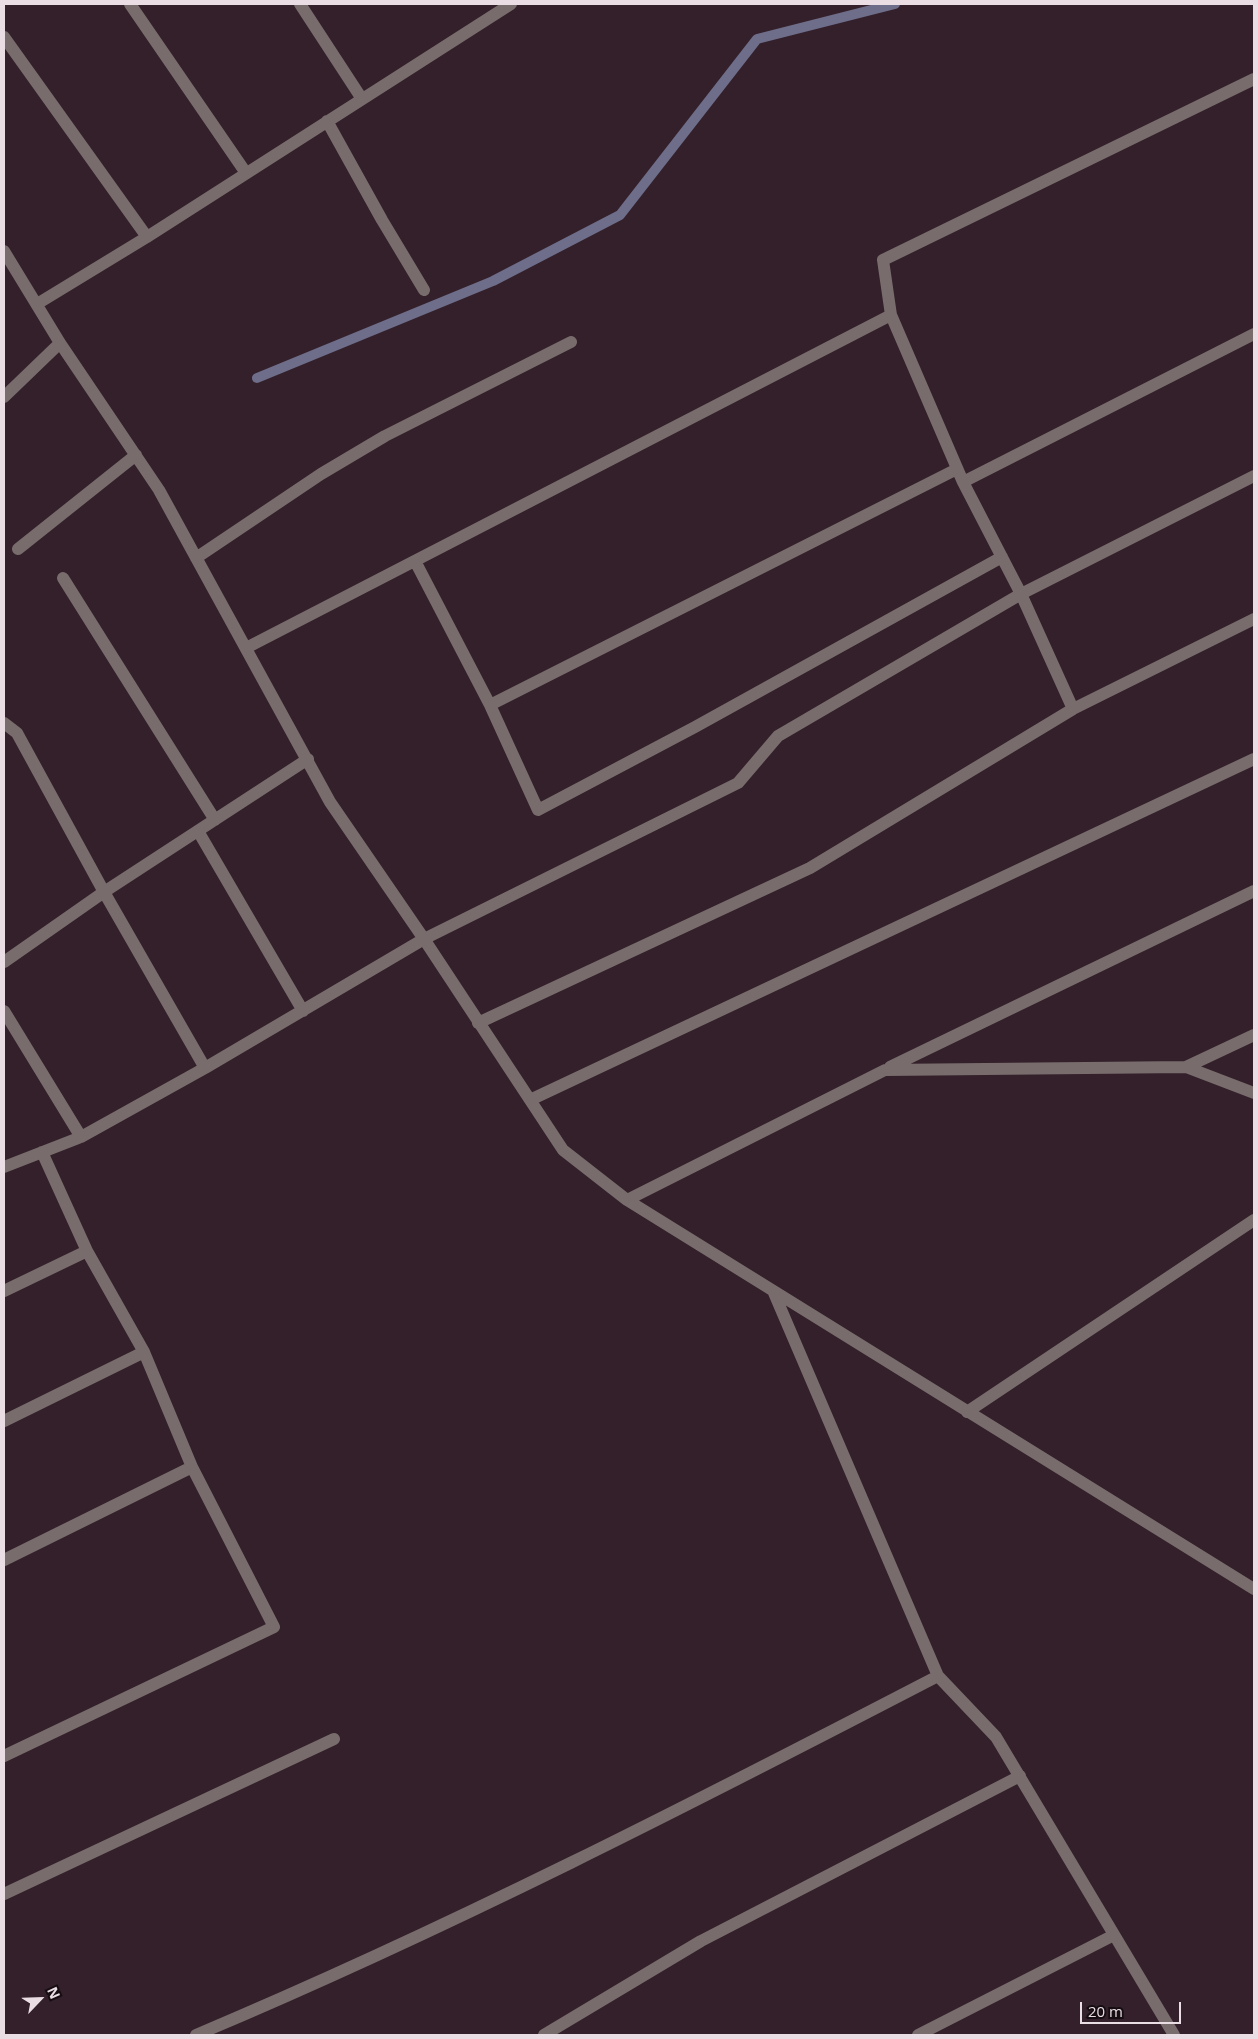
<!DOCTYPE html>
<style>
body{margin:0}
#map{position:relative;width:1258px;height:2039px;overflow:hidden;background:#33202a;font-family:"Open Sans",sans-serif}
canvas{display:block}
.frame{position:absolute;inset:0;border:5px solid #eadde3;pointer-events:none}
.north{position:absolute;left:15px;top:1974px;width:50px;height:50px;-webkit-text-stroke:4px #150d11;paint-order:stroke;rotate:66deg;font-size:14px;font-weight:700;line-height:20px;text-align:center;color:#eadde3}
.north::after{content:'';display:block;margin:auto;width:18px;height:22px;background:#eadde3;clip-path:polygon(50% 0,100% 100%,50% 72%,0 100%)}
.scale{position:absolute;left:1080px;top:2002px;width:101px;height:22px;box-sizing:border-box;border:2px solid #eadde3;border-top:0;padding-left:6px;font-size:15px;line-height:18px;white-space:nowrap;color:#eadde3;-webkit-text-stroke:4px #150d11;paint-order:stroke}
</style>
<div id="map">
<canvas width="1258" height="2039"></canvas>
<div class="frame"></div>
<div class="north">N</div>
<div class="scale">20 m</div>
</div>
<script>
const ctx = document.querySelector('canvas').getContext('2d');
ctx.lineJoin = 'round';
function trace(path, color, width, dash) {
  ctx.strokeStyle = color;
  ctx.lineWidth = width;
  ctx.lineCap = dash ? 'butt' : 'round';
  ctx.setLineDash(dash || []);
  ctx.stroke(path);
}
const stream = new Path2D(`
 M257,378l236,-97 127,-66 137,-176 138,-35`);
const minor = new Path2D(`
 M130,4l116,169
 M300,4l62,95
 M4,37l143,200
 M327,121l55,99 42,70
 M4,251l56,92 99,147 171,312 94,137 139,211 64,50 258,-130 301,-3 68,26
 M37,304l110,-67 364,-233
 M4,397l56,-54
 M963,482l291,-148
 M18,549l118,-94
 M196,558l125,-84 64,-38 186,-94
 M415,561l75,144 48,105 157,-83 307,-170
 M63,578l152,242
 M246,648l645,-333
 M490,705l467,-236
 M1073,709l-52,-115 -58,-112 -72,-167 -8,-55 371,-181
 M4,723l13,10 87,159 101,176
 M198,831l105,180
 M4,962l100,-70 204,-133
 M4,1011l77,126
 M478,1023l332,-155 263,-159 181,-90
 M890,1067l364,-176
 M1186,1067l68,-32
 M530,1100l724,-341
 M4,1167l77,-30 124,-69 219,-129 314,-156 40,-47 243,-142 233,-118
 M627,1200l627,389
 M4,1291l83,-40
 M774,1293l164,383 58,61 178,298
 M967,1412l287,-192
 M4,1421l140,-69
 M4,1560l188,-93
 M4,1756l270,-129 -82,-160 -48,-115 -57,-101 -45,-99
 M4,1894l330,-155
 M196,2035c252,-106 499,-233 742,-359
 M544,2035l157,-94 319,-165
 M918,2035l196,-100`);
trace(stream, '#6e6d8a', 10);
trace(minor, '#786c6c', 12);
</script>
